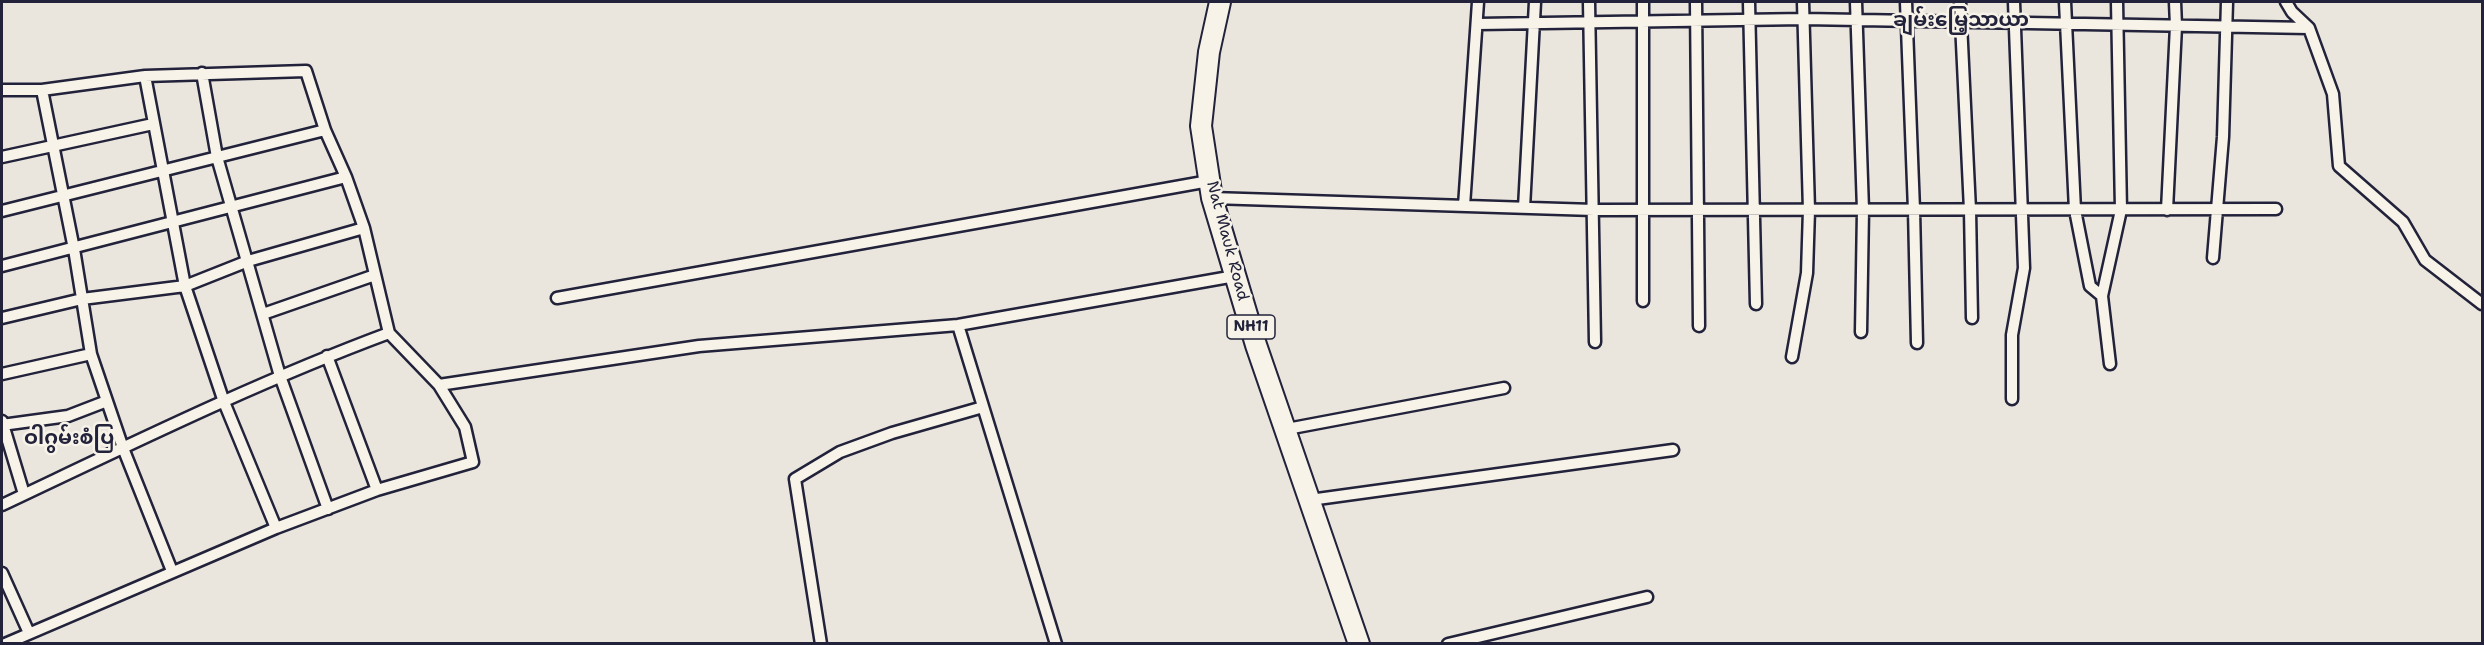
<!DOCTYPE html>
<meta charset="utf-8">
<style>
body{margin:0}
#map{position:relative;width:2484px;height:645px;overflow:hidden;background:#eae6de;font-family:"Shantell Sans",sans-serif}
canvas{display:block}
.frame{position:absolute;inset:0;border:3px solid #22223b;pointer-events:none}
</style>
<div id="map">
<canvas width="2484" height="645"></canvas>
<div class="frame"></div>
</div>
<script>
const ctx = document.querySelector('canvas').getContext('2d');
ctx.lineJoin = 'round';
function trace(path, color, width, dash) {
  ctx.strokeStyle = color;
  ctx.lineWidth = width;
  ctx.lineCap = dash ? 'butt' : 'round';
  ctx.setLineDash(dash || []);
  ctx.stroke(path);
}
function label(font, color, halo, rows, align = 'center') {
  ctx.font = font + ' "Shantell Sans","Noto Sans Myanmar",sans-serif';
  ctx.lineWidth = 5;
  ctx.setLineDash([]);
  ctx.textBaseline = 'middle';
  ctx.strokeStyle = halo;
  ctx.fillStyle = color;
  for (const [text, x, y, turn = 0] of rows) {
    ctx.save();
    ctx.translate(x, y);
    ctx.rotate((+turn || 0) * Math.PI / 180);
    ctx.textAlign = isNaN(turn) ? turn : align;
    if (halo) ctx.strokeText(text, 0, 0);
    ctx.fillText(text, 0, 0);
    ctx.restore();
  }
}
const street = new Path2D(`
 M1589,2l6,340
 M1643,2v299
 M1696,2l3,324
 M1749,2l7,302
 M1856,2l7,208 -2,122
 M1906,2l8,208 3,133
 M1960,2l10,208 2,108
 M2065,2l10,208 15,76 12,10
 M2286,2l6,10 17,16 24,66 6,72 64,56 22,38 57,44
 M1478,24l326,-5 505,9
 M202,73l15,84 63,219 48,133
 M145,76l40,210 39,116 52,126
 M2,90h40l103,-14 161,-5 19,59 21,47 18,51 25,105 50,52 260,-39 259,-21 277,-49
 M42,90l32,159 17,105 32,94 49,123
 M2,157l151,-33
 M1212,198l382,12 682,-1
 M1464,206l14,-204
 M1524,208l11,-206
 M2167,210l9,-184 -1,-24
 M2,211l323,-81
 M2213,258l10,-121 4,-135
 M2,266l344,-89
 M557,298l652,-117
 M263,314l112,-39
 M2,318l80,-19 103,-13 63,-25 116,-33
 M958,325l98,319
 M327,356l50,134
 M1792,357l15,-84 2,-63 -6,-208
 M2110,364l-8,-68 19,-86 -4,-208
 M2,374l89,-20
 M2012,399v-64l12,-67 -10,-266
 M2,421l22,73
 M2,425l66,-9 39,-15
 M1287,429l217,-41
 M1310,500l363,-50
 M2,505c127,-60 255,-123 387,-172
 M2,573l27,60
 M5,644l271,-116 101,-38 96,-28 -8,-35 -26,-42
 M821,644l-26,-165 45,-27 52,-19 91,-26
 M1448,644l199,-47`);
const highway = new Path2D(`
 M1220,2l-11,50 -8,74 11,72 44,147 103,299`);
const shields = [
 [1251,327,48]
];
const shieldNames = [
 ["NH11",1251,327]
];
const streetNames = [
 ["Nat Mauk Road",1227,241,75]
];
const quarterNames = [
 ["ချမ်းမြေ့သာယာ",1961,21],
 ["ဝါဂွမ်းစံပြ",69,439]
];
trace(street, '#22223b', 15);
trace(highway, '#22223b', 24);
trace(street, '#f7f3e8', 10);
trace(highway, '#f7f3e8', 20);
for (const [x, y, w] of shields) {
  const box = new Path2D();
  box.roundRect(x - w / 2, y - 12, w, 24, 4.5);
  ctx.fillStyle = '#f7f3e8';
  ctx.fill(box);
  trace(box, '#22223b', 1.5);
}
label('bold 15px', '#22223b', null, shieldNames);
label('16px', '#22223b', '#f7f3e8', streetNames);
label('bold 20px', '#22223b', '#f7f3e8', quarterNames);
</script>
